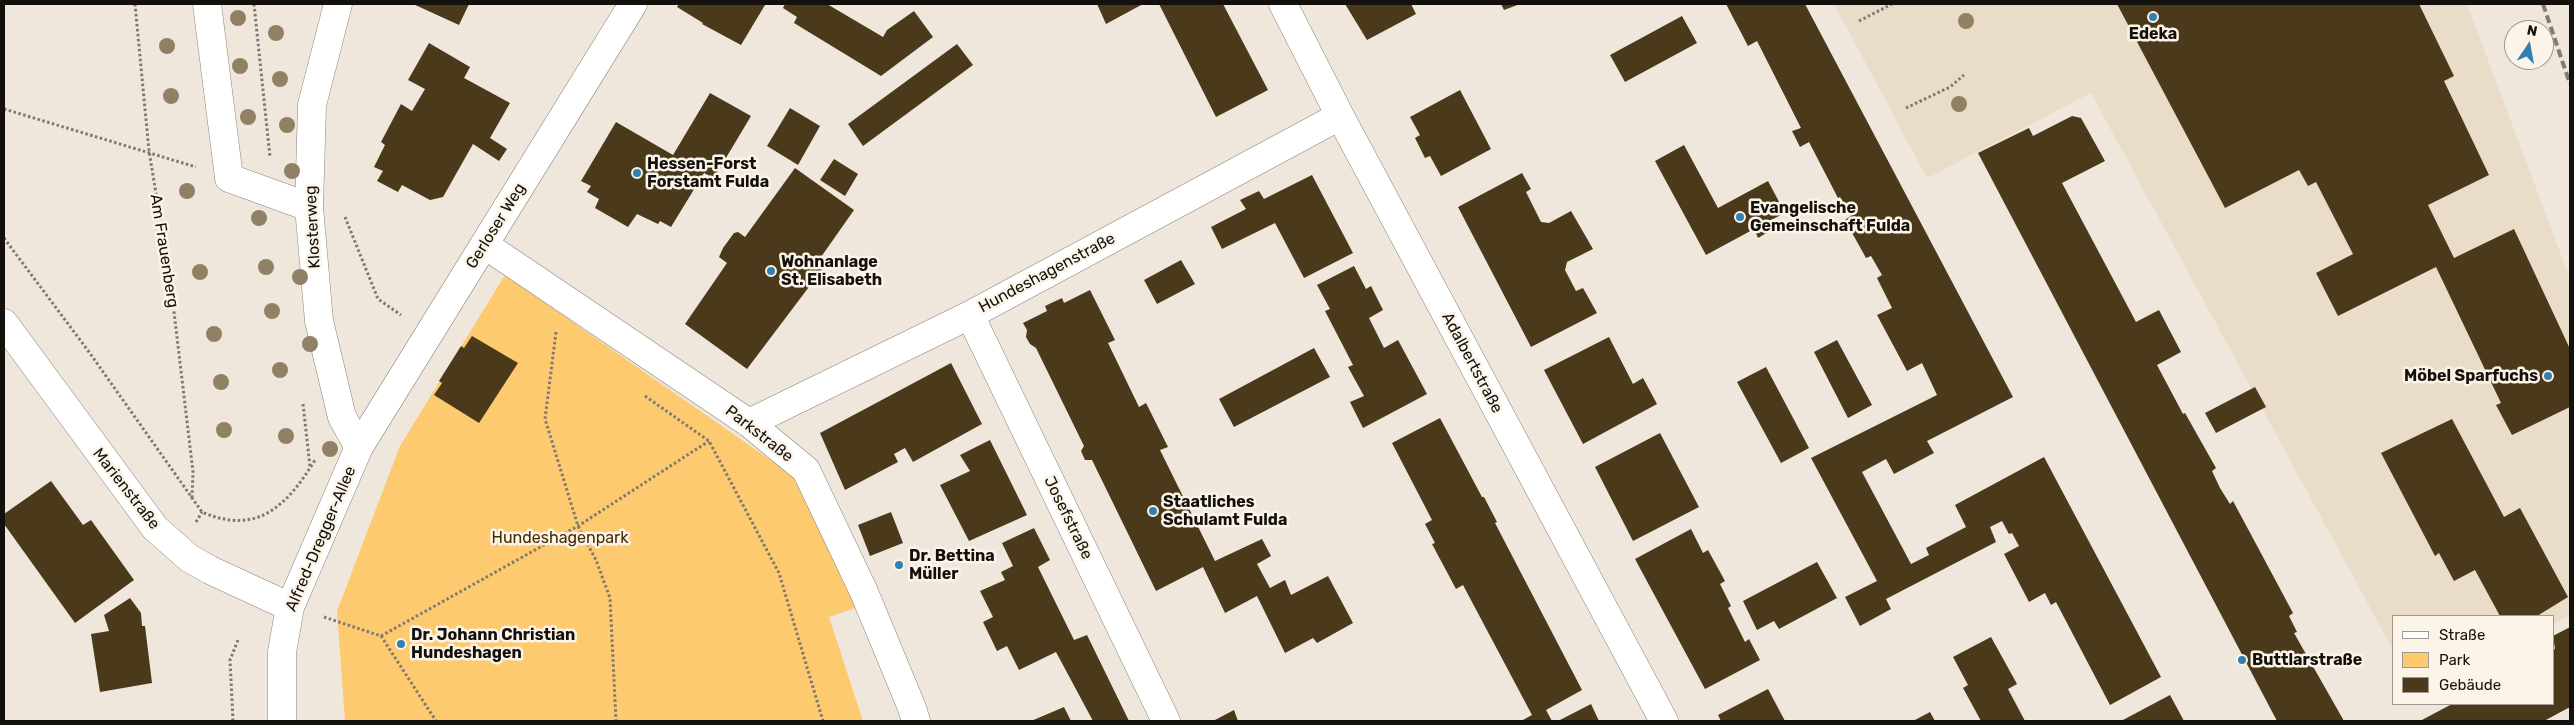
<!DOCTYPE html>
<meta charset="utf-8">
<style>
body{margin:0}
#map{position:relative;width:2574px;height:725px;overflow:hidden;background:#efe7db;font-family:Rubik,sans-serif}
canvas{display:block}
.frame{position:absolute;inset:0;border:5px solid #14110d;pointer-events:none}
.legend{position:absolute;left:2392px;top:615px;width:162px;height:90px;box-sizing:border-box;background:#fcf4e8;border:1px solid #9f9990;margin:0;padding:6px 9px;list-style:none;font-size:15px;color:#14110d}
.legend li{display:flex;align-items:center;gap:10px;height:25px}
.legend b{width:25px;border:1px solid #9f9990}
.north{position:absolute;left:2504px;top:20px;width:50px;height:50px;box-sizing:border-box;background:#fcf4e8;border:1px solid #9f9990;border-radius:50%;rotate:12deg;font-size:14px;font-weight:700;line-height:20px;text-align:center;color:#14110d}
.north::after{content:'';display:block;margin:auto;width:18px;height:22px;background:#327fb1;clip-path:polygon(50% 0,100% 100%,50% 72%,0 100%)}
</style>
<div id="map">
<canvas width="2574" height="725"></canvas>
<div class="frame"></div>
<ul class="legend">
<li><b style="height:6px;background:#fff"></b>Straße</li>
<li><b style="height:14px;background:#fdca70"></b>Park</li>
<li><b style="height:14px;background:#4a391b"></b>Gebäude</li>
</ul>
<div class="north">N</div>
</div>
<script>
const ctx = document.querySelector('canvas').getContext('2d');
ctx.lineJoin = 'round';
function fill(path, color) {
  ctx.fillStyle = color;
  ctx.fill(path, 'evenodd');
}
function trace(path, color, width, dash) {
  ctx.strokeStyle = color;
  ctx.lineWidth = width;
  ctx.lineCap = dash ? 'butt' : 'round';
  ctx.setLineDash(dash || []);
  ctx.stroke(path);
}
function label(font, color, halo, rows, align = 'center') {
  ctx.font = font + ' Rubik,sans-serif';
  ctx.lineWidth = 5;
  ctx.setLineDash([]);
  ctx.textBaseline = 'middle';
  ctx.strokeStyle = halo;
  ctx.fillStyle = color;
  for (const [text, x, y, turn = 0] of rows) {
    ctx.save();
    ctx.translate(x, y);
    ctx.rotate((+turn || 0) * Math.PI / 180);
    ctx.textAlign = isNaN(turn) ? turn : align;
    if (halo) ctx.strokeText(text, 0, 0);
    ctx.fillText(text, 0, 0);
    ctx.restore();
  }
}
const built = new Path2D(`
 M1834,4h633l103,275v336l-17,9v-8h-160v34l-302,-557 -164,85z`);
const green = new Path2D(`
 M505,275l287,200 66,132 -29,10 34,104h-518l-8,-110 63,-165z`);
const building = new Path2D(`
 M413,4h56l-10,21z
 M679,4h84l2,1 -24,40 -39,-21 1,-1 -26,-16z
 M785,4h42l56,33 4,-7 27,-19 19,26 -52,39 -87,-53 3,-6 -14,-9z
 M1097,4h46l-37,20z
 M1159,4h64l45,86 -52,27z
 M1345,4h66l5,10 -49,26z
 M1501,4h19l-16,6z
 M1726,4h79l208,393 -86,44 7,12 -40,21 -8,-15 -24,13 49,92 18,-9 -3,-7 40,-21 -11,-22 89,-48 117,220 -51,28 -54,-103 -5,3 -6,-12 -16,9 -25,-48 15,-8 -7,-13 -3,1 -7,-13 -12,6 6,15 -110,57 5,10 -31,17 -15,-29 32,-16 -66,-123 126,-63 -15,-32 -15,8 -30,-56 15,-7 -15,-30 5,-3 -11,-19 -5,2 -21,-38 6,-4 -11,-19 -2,1 -29,-56 -9,5 -8,-16 9,-3 -44,-87 -9,5z
 M2117,4h302l35,72 -10,5 45,94 -61,30 26,53 60,-29 56,120v58l-58,28 -16,-30 5,-2 -65,-136 -98,49 -22,-43 37,-19 -37,-72 -8,4 -9,-16 -74,38z
 M1682,16l15,27 -72,39 -15,-27z
 M429,43l41,24 -6,11 46,25 -20,35 17,11 -8,12 -26,-17 -30,53 -13,3 -28,-15 -4,7 -21,-11 6,-10 -9,-4 11,-22 -4,-3 20,-38 11,7 13,-22 -17,-9z
 M957,44l16,21 -110,81 -15,-22z
 M1460,90l31,59 -50,27 -11,-20 -5,2 -10,-20 5,-3 -10,-18z
 M710,93l41,23 -37,62 -10,-5 -33,54 -11,-6 -2,3 -21,-10 -9,13 -33,-19 4,-9 -12,-7 4,-6 -10,-5 35,-59 57,33z
 M790,108l30,18 -22,39 -31,-19z
 M2072,116l9,2 24,43 -43,22 74,139 23,-12 22,42 -24,13 26,49 2,-1 31,55 -4,3 8,17 10,16 3,-3 60,112 -4,3 8,16 -3,1 50,88h-67l-299,-568 51,-25 4,8z
 M1684,145l34,63 50,-27 17,32 -16,8 4,8 -15,9 -4,-9 -48,26 -51,-94z
 M834,159l24,15 -13,22 -25,-16z
 M795,168l59,42 -33,47 6,6 -80,106 -62,-45 42,-61 -8,-6 4,-9 11,-15 4,-1 7,5z
 M1522,173l9,16 -5,3 15,30 8,1 22,-12 22,38 -26,13 -2,8 11,21 7,-3 14,25 -66,34 -73,-140z
 M1312,175l41,78 -49,25 -29,-55 -53,26 -11,-22 35,-18 -6,-9 19,-9 5,8z
 M1181,260l14,24 -38,20 -13,-24z
 M1354,266l12,23 5,-3 12,24 -14,8 15,30 14,-8 29,54 -64,34 -13,-26 14,-6 -16,-29 5,-2 -28,-54 5,-2 -13,-24z
 M1090,290l25,50 -7,3 31,64 7,-4 22,44 -8,3 55,111 47,-22 9,17 -14,8 13,24 15,-8 6,15 37,-19 25,47 -36,20 -4,-5 -28,15 -28,-57 -32,17 -22,-46 -47,24 -64,-131h-7l-4,-9 3,-5 -48,-98 -6,-4 -4,-7 1,-7 -4,-7 24,-12 -2,-5 17,-8 2,5z
 M472,336l46,27 -39,60 -45,-28 8,-12 -3,-2 22,-35 3,2z
 M1609,337l24,47 10,-6 14,26 -74,40 -39,-74z
 M1837,340l35,65 -24,13 -34,-66z
 M1314,348l16,29 -96,50 -15,-28z
 M951,363l31,61 -69,38 -8,-14 -11,6 4,8 -53,28 -25,-57z
 M1766,367l43,81 -28,15 -44,-81z
 M2255,387l11,20 -50,26 -11,-20z
 M1440,418l42,79h2l13,25 -2,1 87,167 -36,20 6,11h-31l11,-6 -69,-130 -7,4 -24,-45 3,-1 -10,-19 7,-4 -40,-77z
 M2452,419l52,98 16,-9 48,89 -31,19h-37l-25,-46 -21,11 -15,-28 -4,3 -54,-103z
 M1660,433l39,74 -66,34 -38,-74z
 M990,440l37,75 -58,26 -29,-56 30,-14 -10,-16z
 M51,481l32,44 8,-5 43,60 -59,43 -71,-99v-10z
 M891,512l12,31 -33,13 -12,-31z
 M1034,528l16,32 -12,7 36,73 13,-5 42,86h-36l-37,-69 -37,18 -12,-24 -10,5 -14,-29 10,-5 -13,-26 25,-11 -4,-8 12,-6 -11,-23z
 M1691,529l12,24 5,-3 17,31 -5,3 11,22 -3,2 17,34 4,-3 11,21 -55,29 -70,-130z
 M1817,562l20,36 -58,31 -5,-8 -17,9 -14,-29z
 M130,598l11,15 1,13h3l7,57 -52,9 -9,-58 18,-3 -5,-16z
 M2570,627v80l-26,14h-124l32,-17h101v-54l2,-1 -2,-13z
 M1991,637l26,47 -9,5 17,32h-44l-18,-33 5,-3 -15,-28z
 M1768,689l17,32h-64l-3,-6z
 M2170,695l14,26h-63z
 M1591,704l8,17h-41z
 M1064,707l7,14h-40z
 M1234,710l4,11h-25z
 M1930,712l5,9h-22z`);
const path = new Path2D(`
 M135,4l14,147 21,127 23,194 -1,26
 M254,4l16,153
 M1859,21l33,-17
 M1906,108l44,-21 14,-12
 M4,109l192,58
 M345,217l33,82 23,16
 M4,238l85,114 113,160c55,24 85,-6 113,-52
 M556,332l-11,87 33,107 18,34 14,38 6,123
 M645,396l64,45 70,132 44,148
 M303,404l7,63
 M196,522l6,-10
 M324,617l57,19 55,85
 M381,636l197,-110 131,-85
 M233,721l-3,-61 8,-20`);
const minor = new Path2D(`
 M207,4l22,174 80,29
 M338,4l-26,101 -3,102 10,114 23,96 17,30
 M1283,4l57,112 324,605
 M485,245l264,178 57,47 58,122 48,116 4,13
 M970,315l196,406
 M4,323l151,205 34,30 21,12 80,37
 M749,423l221,-108 370,-199`);
const tertiary = new Path2D(`
 M282,721v-69l8,-45 69,-160 274,-443`);
const rail = new Path2D(`
 M2543,4l27,80`);
const trees = [
 [238,18],
 [1966,21],
 [276,33],
 [167,46],
 [240,66],
 [280,79],
 [171,96],
 [1959,104],
 [248,117],
 [287,125],
 [292,171],
 [187,191],
 [259,218],
 [266,267],
 [200,272],
 [300,277],
 [272,311],
 [214,334],
 [310,344],
 [280,370],
 [221,382],
 [224,430],
 [286,436],
 [330,449]
];
const markers = [
 [2153,17,5,"#327fb1"],
 [637,173,5,"#327fb1"],
 [1740,217,5,"#327fb1"],
 [771,271,5,"#327fb1"],
 [2548,376,5,"#327fb1"],
 [1153,511,5,"#327fb1"],
 [899,565,5,"#327fb1"],
 [401,644,5,"#327fb1"],
 [2242,660,5,"#327fb1"]
];
const poiNames = [
 ["Edeka",2153,34,"center"],
 ["Hessen-Forst",647,164],
 ["Forstamt Fulda",647,182],
 ["Evangelische",1750,208],
 ["Gemeinschaft Fulda",1750,226],
 ["Wohnanlage",781,262],
 ["St. Elisabeth",781,280],
 ["Möbel Sparfuchs",2538,376,"right"],
 ["Staatliches",1163,502],
 ["Schulamt Fulda",1163,520],
 ["Dr. Bettina",909,556],
 ["Müller",909,574],
 ["Dr. Johann Christian",411,635],
 ["Hundeshagen",411,653],
 ["Buttlarstraße",2252,660]
];
const streetNames = [
 ["Gerloser Weg",496,226,-58],
 ["Klosterweg",313,227,-93],
 ["Am Frauenberg",164,251,81],
 ["Hundeshagenstraße",1047,273,-28],
 ["Adalbertstraße",1472,363,62],
 ["Parkstraße",759,434,38],
 ["Marienstraße",126,489,52],
 ["Josefstraße",1068,518,64],
 ["Alfred-Dregger-Allee",321,539,-67]
];
const parkNames = [
 ["Hundeshagenpark",560,538]
];
fill(built, '#e9ddca');
fill(green, '#fdca70');
fill(building, '#4a391b');
trace(minor, '#8b8479', 29);
trace(tertiary, '#8b8479', 29);
trace(path, '#7d7870', 3, [2.5, 2.5]);
trace(minor, '#fff', 28);
trace(tertiary, '#fff', 28);
trace(rail, '#817b73', 4, [8, 4]);
ctx.fillStyle = '#908164';
for (const [x, y] of trees) {
  ctx.beginPath();
  ctx.arc(x, y, 8, 0, 2 * Math.PI);
  ctx.fill();
}
for (const [x, y, r, color] of markers) {
  const dot = new Path2D();
  dot.arc(x, y, r, 0, 2 * Math.PI);
  ctx.fillStyle = color;
  ctx.fill(dot);
  trace(dot, '#fcf4e8', 2);
}
label('bold 16px', '#14110d', '#fcf4e8', poiNames, 'left');
label('16px', '#14110d', '#fcf4e8', streetNames);
label('16px', '#432e03', '#fcf4e8', parkNames);
</script>
